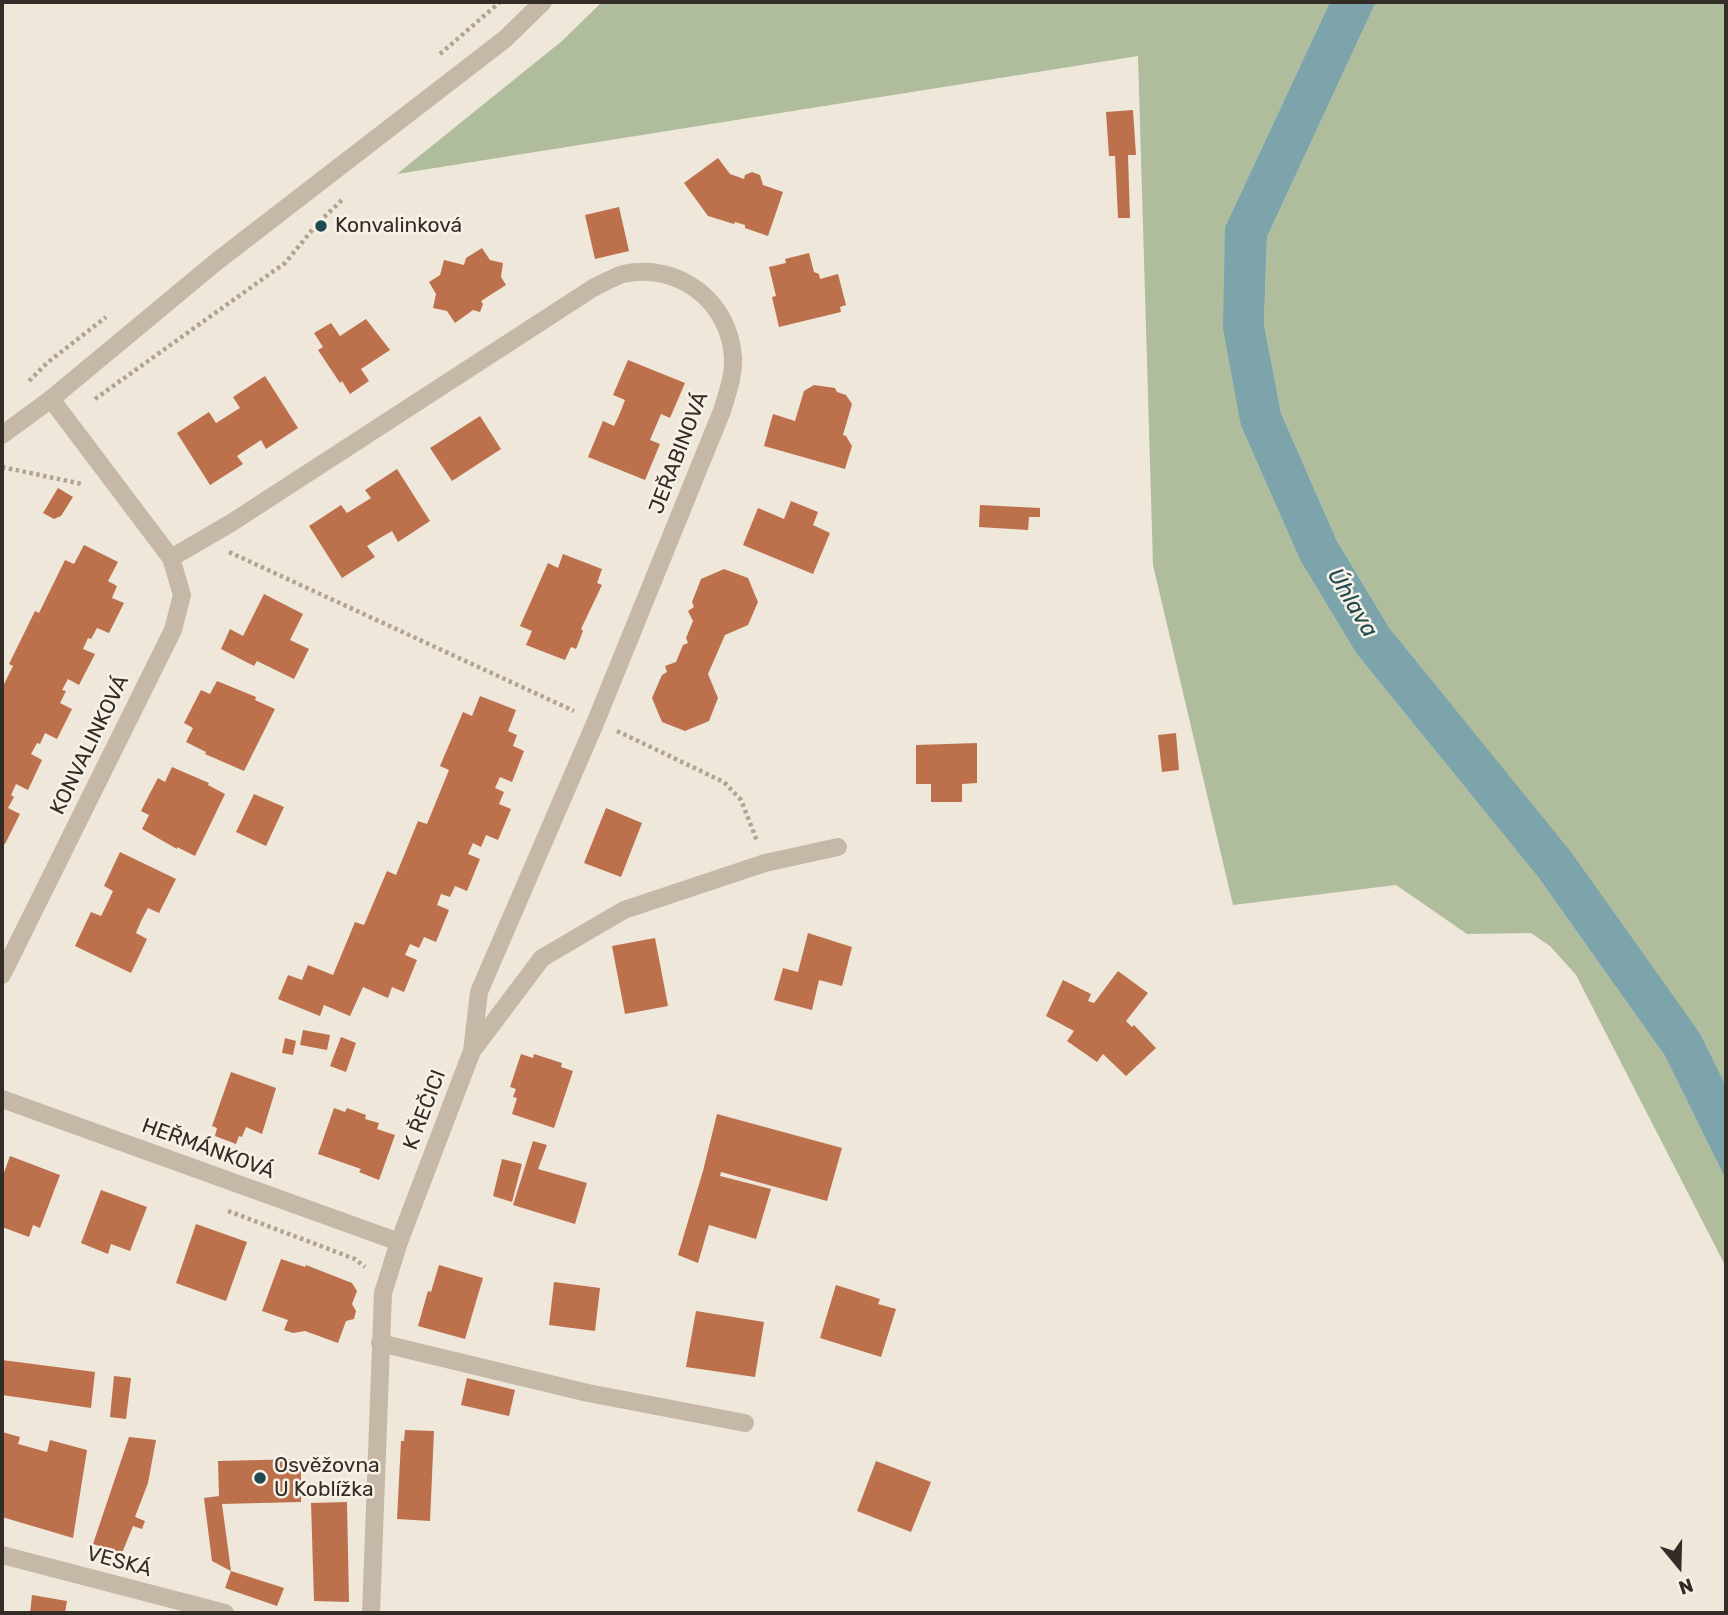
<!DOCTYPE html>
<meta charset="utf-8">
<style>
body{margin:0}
#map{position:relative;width:1728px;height:1615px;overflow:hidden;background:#efe7da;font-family:Rubik,sans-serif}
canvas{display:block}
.frame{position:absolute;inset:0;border:4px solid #332c27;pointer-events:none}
.north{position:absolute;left:1644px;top:1531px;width:70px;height:70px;-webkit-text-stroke:5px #f7f1e6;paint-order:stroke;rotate:161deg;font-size:19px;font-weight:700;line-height:28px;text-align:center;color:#332c27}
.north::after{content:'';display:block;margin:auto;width:24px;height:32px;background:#332c27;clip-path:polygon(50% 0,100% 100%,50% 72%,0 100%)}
</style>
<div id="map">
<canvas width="1728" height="1615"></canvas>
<div class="frame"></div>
<div class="north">N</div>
</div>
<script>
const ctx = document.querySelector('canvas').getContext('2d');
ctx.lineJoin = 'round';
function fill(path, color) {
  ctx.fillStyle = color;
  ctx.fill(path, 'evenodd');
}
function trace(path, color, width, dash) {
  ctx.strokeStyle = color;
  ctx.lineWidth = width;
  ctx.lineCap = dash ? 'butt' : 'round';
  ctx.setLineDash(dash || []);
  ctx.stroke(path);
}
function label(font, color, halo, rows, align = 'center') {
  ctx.font = font + ' Rubik,sans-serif';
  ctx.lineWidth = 5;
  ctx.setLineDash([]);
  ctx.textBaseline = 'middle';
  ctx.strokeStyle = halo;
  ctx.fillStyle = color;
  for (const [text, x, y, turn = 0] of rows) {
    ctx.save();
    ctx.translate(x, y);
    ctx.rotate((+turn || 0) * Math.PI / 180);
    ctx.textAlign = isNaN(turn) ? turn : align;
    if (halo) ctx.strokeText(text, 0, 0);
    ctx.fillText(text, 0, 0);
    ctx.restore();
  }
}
const green = new Path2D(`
 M602,2h728l-105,225 16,199 59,134 56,93 182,224 127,179 61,124v87l-150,-292 -26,-29 -19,-13 -64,1 -71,-49 -163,20 -80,-340 -15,-509 -741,118 165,-133z
 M1376,2h350v1084l-25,-51 -311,-406 -53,-88 -56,-128 -17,-89 3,-87z`);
const water = new Path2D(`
 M1330,2h46l-109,235 -3,87 17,89 56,128 53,88 181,223 130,183 25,51v94l-61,-124 -127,-179 -182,-224 -56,-93 -59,-134 -18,-98 2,-101z`);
const building = new Path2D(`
 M1133,110l3,45h-8l2,63h-12l-3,-62h-6l-3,-44z
 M718,158l12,16 14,5 1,-4 7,-3 8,3 3,10 20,7 -15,44 -23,-8v-3l-10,-3 -1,2 -26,-8 -24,-33z
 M619,207l10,44 -34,8 -10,-44z
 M482,248l8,12 13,3 -2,14 5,8 -25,16 2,3 -3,8 -7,-2 -18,13 -8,-12 -14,-3 3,-14 -7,-12 11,-7 4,-15 20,5 2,-7z
 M809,253l5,19 5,2 1,5 18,-5 8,31 -6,2 1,5 -62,15 -7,-30 4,-1 -7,-29 17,-4 -1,-4z
 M366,319l24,31 -29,19 8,12 -19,13 -8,-13 -2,2 -22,-33 5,-3 -9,-14 17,-10 9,13z
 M628,360l57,23 -15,35 -9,-4 -11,26 10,4 -15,36 -57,-23 15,-36 11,5 6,-13 5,-13 -12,-5z
 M265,376l33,52 -32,21 -5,-9 -24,16 6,8 -33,21 -33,-52 32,-21 7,11 24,-15 -7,-11z
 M814,385l21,3 2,4 9,3 6,9 -9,31 3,1 6,10 -7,23 -81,-23 9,-32 22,7 9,-30z
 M480,416l21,33 -49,32 -22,-33z
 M397,469l33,52 -32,21 -6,-11 -12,7 -13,8 8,11 -33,21 -33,-52 32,-21 6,8 24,-15 -6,-8z
 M58,488l15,9 -12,19 -7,3 -11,-6z
 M791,501l27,11 -5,13 17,8 -17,41 -70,-29 15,-37 26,11z
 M980,505l60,3v9h-11l-1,13 -49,-3z
 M84,545l34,17 -10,19 9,5 -5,12 12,5 -15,30 -12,-5 -6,11 -3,-1 -5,11 12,5 -16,31 -11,-6 -6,11 4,1 -6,12 12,6 -15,30 -12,-6 -5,11 -3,-1 -6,11 11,6 -14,30 -12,-6 -5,11 3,2 -6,11 12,6 -15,30 -3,-1v-155l11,-22 -4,-2 26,-53 4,2 26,-53 9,4z
 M563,554l39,15 -5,14 5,2 -21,44 2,2 -7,18 -5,-2 -6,13 -39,-15 6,-14 -12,-5 28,-63 10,5z
 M724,569l24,9 10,24 -10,23 -23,10 -17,39 10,24 -9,23 -24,10 -23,-9 -10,-24 10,-23 5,-3 -2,-6 11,-4 7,-17 5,-2 -2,-5 7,-17 -5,-10 6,-4 -2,-5 9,-23z
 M264,594l39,20 -13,26 19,9 -15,30 -37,-18 -3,5 -33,-17 9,-20 13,7z
 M217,681l39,16 -1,3 20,9 -31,62 -39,-17 1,-2 -20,-10 7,-14 -9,-5 17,-33 9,4z
 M480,696l36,14 -8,21 9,4 -4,11 11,5 -12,31 -12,-5 -5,11 9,4 -5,12 12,5 -13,31 -12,-5 -5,12 -8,-4 -5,11 12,5 -13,32 -12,-5 -5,11 -9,-3 -4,11 12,5 -13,32 -12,-5 -5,11 -9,-4 -5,11 12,5 -13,32 -12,-5 -4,11 -25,-11 -13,29 -26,-11 -4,11 -42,-17 10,-24 14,5 6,-15 25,10 22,-53 9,3 23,-54 9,4 22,-54 9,3 22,-54 -9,-4 23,-54 9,4z
 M1176,733l3,37 -17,2 -4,-37z
 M977,743v40l-15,1v18h-31v-18h-15v-39z
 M172,767l37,16 -1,2 17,9 -30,62 -18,-9v2l-35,-20 7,-14 -8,-4 8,-16 9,-17 7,4z
 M254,794l30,13 -18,39 -30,-14z
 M606,808l36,15 -21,54 -37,-14z
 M120,852l56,27 -17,34 -11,-5 -7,13 -5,12 11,6 -16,34 -56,-27 16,-34 10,4 6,-12 6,-13 -9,-5z
 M808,933l44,14 -10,39 -23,-6 -7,30 -38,-10 9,-32 15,4z
 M655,938l13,68 -43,8 -13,-68z
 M1118,971l30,22 -22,28 6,6 2,-2 22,23 -30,28 -23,-22 -6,8 -30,-21 7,-10 -28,-15 17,-36 28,14 -3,7 6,2z
 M303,1030l27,5 -3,15 -27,-5z
 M341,1037l15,6 -10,29 -16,-6z
 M285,1038l11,3 -3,14 -11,-2z
 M521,1054l12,4 1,-4 28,9 -1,4 12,4 -19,57 -42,-14 5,-16 -4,-1 3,-8 -6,-2z
 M231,1072l45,16 -14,46 -16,-7 -4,10 -3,-1 -3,8 -21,-8 2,-8 -5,-2z
 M334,1108l11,4 2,-4 19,7 -1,4 14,4 -2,6 18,6 -16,45 -20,-8 2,-3 -43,-15z
 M717,1114l125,34 -15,53 -106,-29 -1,4 51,13 -15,50 -47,-14 -11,38 -20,-8 25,-84z
 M533,1141l14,4 -9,24 49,14 -12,41 -62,-19z
 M10,1156l50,19 -20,53 -7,-3 -4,12 -27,-10v-49z
 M502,1159l20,5 -10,38 -19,-6z
 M101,1190l46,17 -17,44 -19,-7 -3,10 -27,-11z
 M196,1224l51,18 -21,59 -50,-18z
 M281,1259l24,8 1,-2 46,18 5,8 -5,13 4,7 -2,8 -8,2 -8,22 -33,-12 -12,2 -9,-3 4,-10 -26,-9z
 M439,1265l44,13 -18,61 -47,-13 10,-35 3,1z
 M554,1282l46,6 -5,43 -46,-6z
 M836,1285l44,14 -2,5 18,5 -15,48 -61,-19z
 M696,1311l68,11 -9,55 -69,-10z
 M2,1360l93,12 -4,36 -89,-13z
 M114,1376l17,2 -5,41 -16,-2z
 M467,1378l48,12 -6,26 -48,-11z
 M405,1430l29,1 -4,90 -33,-2 4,-78h3z
 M2,1432l18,5 -2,7 29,8 3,-12 37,10 -14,88 -71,-21z
 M129,1437l27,3 -8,43 -13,34 10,4 -3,8 -9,-3 -11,27 -29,-9z
 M301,1459v43l-79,2 9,67 -19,-10 -8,-63 15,-2 -1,-35z
 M876,1461l55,21 -20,50 -54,-21z
 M347,1502l2,100 -35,-1 -3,-98z
 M231,1571l53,17 -7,18 -52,-18z
 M32,1595l35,6 -2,12h-35z`);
const path = new Path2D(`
 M440,54l60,-52
 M29,381l18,-18 59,-46
 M95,399l190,-136 33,-40 25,-24
 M2,467l80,17
 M229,552l345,159
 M617,731l107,51 17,18 16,41
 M228,1211l127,48 10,8`);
const minor = new Path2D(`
 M171,558l60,-35 362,-235c9,-4 20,-11 30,-14 55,-12 107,27 110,84 1,18 -6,36 -11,53l-126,310 -117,271 -7,59
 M2,975l171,-345 9,-35 -11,-37 -120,-159
 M2,1099l397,143
 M380,1343l208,50 157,30
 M2,1555l223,58
 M371,1613l12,-320 16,-51 73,-191 70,-93 82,-48 141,-47 73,-16`);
const tertiary = new Path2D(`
 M2,435l49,-36 165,-137 289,-223 38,-37`);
const markers = [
 [321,226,7,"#204a51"],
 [260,1478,7,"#204a51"]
];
const poiNames = [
 ["Konvalinková",335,226],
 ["Osvěžovna",274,1466],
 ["U Koblížka",274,1490]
];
const streetNames = [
 ["JEŘABINOVÁ",679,453,-69],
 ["KONVALINKOVÁ",90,745,-64],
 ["K ŘEČICI",425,1110,-69],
 ["HEŘMÁNKOVÁ",208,1149,20],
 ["VESKÁ",119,1562,15]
];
const waterNames = [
 ["Úhlava",1352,603,59]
];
fill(green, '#afbd9c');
fill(water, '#7ca4aa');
fill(building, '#bc714c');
trace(path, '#b2a292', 4.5, [3.5, 3.5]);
trace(minor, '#c6b8a7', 18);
trace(tertiary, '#c6b8a7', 18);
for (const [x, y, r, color] of markers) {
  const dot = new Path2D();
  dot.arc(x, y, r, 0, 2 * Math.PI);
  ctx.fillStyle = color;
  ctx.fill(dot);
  trace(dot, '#f7f1e6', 2.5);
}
label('21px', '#332c27', '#f7f1e6', poiNames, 'left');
label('21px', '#332c27', '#f7f1e6', streetNames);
label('italic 23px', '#204a51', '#f7f1e6', waterNames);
</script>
